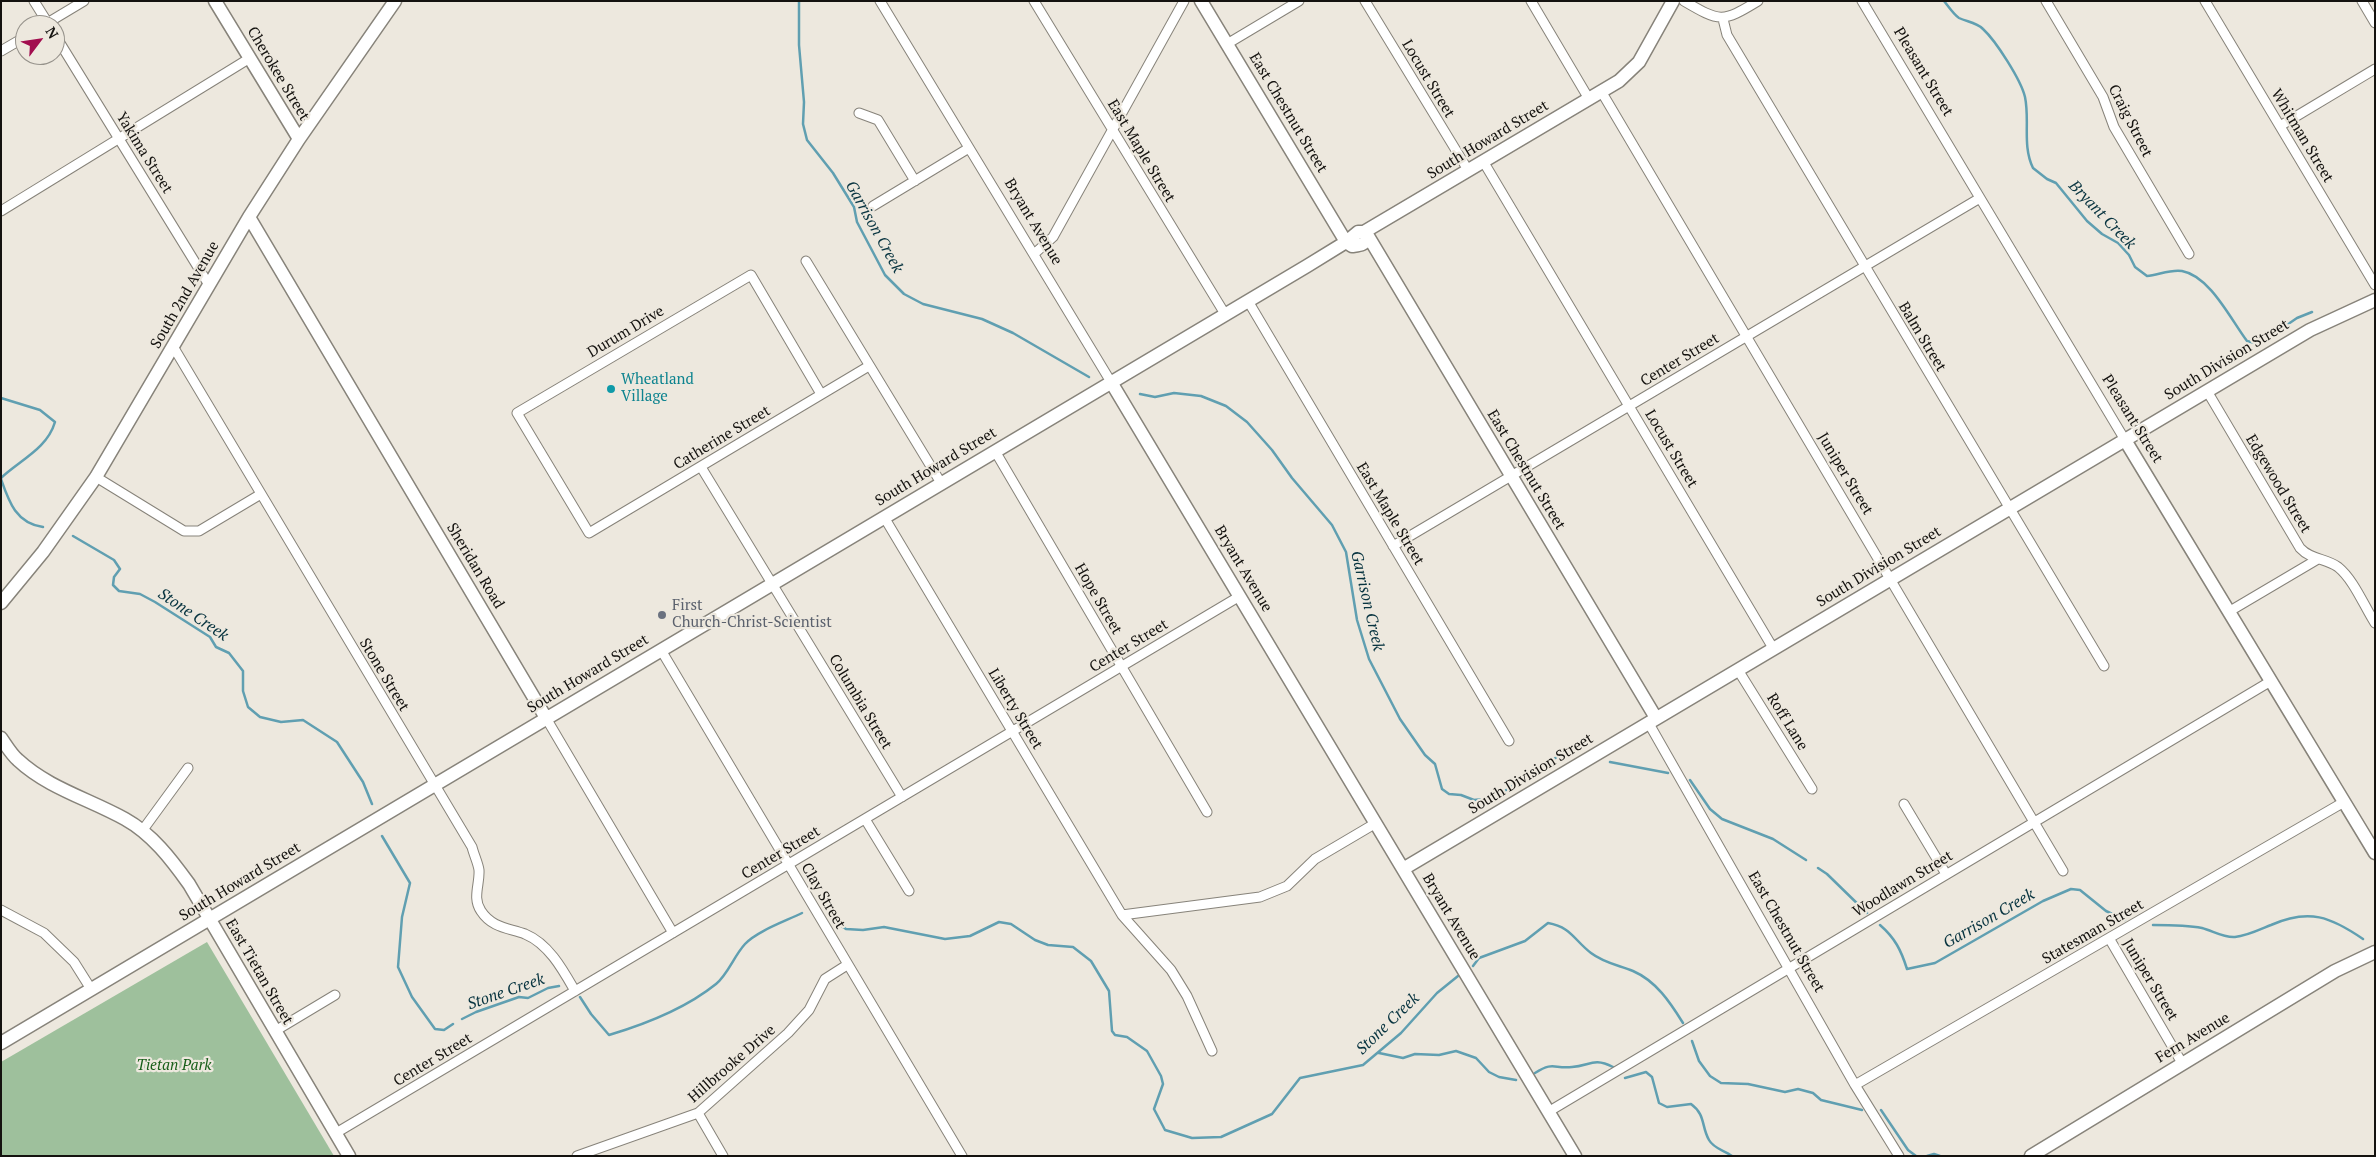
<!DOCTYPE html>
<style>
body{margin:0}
#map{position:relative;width:2376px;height:1157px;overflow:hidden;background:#ede8de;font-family:"PT Serif",serif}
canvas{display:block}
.frame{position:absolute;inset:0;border:2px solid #14120f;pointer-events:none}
.north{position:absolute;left:15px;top:15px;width:50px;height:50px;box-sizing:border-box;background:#ede8de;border:1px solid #96928b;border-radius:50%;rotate:59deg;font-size:14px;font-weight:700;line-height:20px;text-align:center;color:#14120f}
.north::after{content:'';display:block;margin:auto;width:18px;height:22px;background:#a20e4f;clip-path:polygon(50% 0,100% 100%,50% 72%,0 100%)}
</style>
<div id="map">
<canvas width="2376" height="1157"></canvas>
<div class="frame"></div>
<div class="north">N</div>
</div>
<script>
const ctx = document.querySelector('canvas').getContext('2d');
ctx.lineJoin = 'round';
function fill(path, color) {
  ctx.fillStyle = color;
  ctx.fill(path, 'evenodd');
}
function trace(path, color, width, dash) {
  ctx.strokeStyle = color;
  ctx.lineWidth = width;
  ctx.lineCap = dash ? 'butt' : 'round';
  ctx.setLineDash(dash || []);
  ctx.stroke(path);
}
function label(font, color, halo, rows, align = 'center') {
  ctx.font = font + ' "PT Serif",serif';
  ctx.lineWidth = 4.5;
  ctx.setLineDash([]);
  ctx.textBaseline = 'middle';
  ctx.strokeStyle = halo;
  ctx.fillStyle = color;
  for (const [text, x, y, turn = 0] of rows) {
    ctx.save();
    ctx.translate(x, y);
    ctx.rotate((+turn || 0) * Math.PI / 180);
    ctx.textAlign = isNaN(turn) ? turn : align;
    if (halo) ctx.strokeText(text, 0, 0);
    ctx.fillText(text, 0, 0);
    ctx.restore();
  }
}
const green = new Path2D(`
 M207,942l127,214h-333v-94z`);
const stream = new Path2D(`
 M799,1v44l5,57 -1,22 4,16 26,33 21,34 3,15 28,53 19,19 19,10 59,15 31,14 76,44
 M1944,1c4,5 10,14 15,17 8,4 17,4 24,11 13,12 38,51 42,68 5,24 -3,48 8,71l14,11 9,4 31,38 15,13 16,9 11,12 6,12 12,9c11,-1 24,-7 35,-5 28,5 49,49 65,70l12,3 38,-26 15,-6
 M1140,394l15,3 19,-4 27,3 25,10 21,16 25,28 20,28 40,47 14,27 11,68 12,39 31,60 25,36 10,9 7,25 7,5 12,1 13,5 20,-2 75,-49 9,-2
 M1,398l39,12 15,12c-8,27 -35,38 -54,56
 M1,479c8,23 15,44 42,48
 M73,536l41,24 6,9 -6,8 -1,8 6,6 21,3 15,8 55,35 6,10 13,6 14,18v20l5,16 12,10 21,5 22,-2 34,22 26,40 9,22
 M1610,762l58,11
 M1690,780l20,29 12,10 51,20 33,21
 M382,836l28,47 -8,34 -4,50 14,30 23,32 9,1 9,-6
 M1818,868l9,6 40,39
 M835,922l11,7 17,1 21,-3 61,12 25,-3 29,-14 12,2 24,16 13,5 25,2 18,14 18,30 3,40 3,4 12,2 20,14 14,25 2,8 -9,25 11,21 27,8 29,-1 51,-23 28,-36 63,-13 38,-32 36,-40 21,-17
 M1880,925c15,13 21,25 27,44l28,-6 108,-62 28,-12 9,1 26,21 19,9
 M2153,925c16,0 34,0 49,3 11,3 22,10 33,9 12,-1 26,-8 36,-12 38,-17 60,-8 92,14
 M1473,966l6,-8 46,-17 23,-18c23,4 26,17 43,30 13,10 27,12 42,18 23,10 37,31 50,52
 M580,997l11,17 18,21c37,-11 76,-26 107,-51 12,-10 18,-28 29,-40 12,-13 41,-23 57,-31
 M462,1019l14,-7 43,-15 9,1 20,-10 11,-2
 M1692,1041l7,20 11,15 11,7 27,1 37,8 13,-3 15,4 8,7 41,10
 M1379,1053l24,5 12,-4 24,1 17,-4 20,7 13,14 10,5 17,3
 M1535,1073c19,-12 18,-4 37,-6 18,-1 21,-10 41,0
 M1625,1078l21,-6 6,5 7,26 8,4 24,-3c15,11 10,22 18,36 5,9 15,10 23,16
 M1881,1110l27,40 8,6
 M1927,1156l7,-2 6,2`);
const street = new Path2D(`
 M34,1l15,24
 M880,1l231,381
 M1034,1l191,313
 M1365,1l103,169
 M1531,1l58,98
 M1684,1c36,21 38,22 74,0
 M1862,1l263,439
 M2046,1l57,96 11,30 75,127
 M2205,1l170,284
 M2362,1l13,22
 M1723,19l4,16 377,631
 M44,25l40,-24
 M55,35l154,250
 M1227,44l72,-43
 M1,51l24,-14
 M1601,91l462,780
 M859,113l19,7 37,61
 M2280,126l95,-57
 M1483,161l290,487
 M873,206l96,-58
 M1,211l249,-153
 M1034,254l19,-17 131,-236
 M806,261l135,222
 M1248,301l261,440
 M174,348l298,499c2,8 6,16 7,23 1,14 -7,28 2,41 11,17 28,17 44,23 24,10 38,36 50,57
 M2207,391l93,157c11,12 26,10 38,19 16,13 26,39 37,56
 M821,394l-70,-119 -234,138 72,120 280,-167
 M995,451l212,361
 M701,467l201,330
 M96,477l88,54h15l62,-37
 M884,517l238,398 49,55 16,26 25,55
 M1393,546l587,-348
 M2230,611l88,-52
 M661,650l301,506
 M1738,670l74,119
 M546,718l127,215
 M1648,722l207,363 44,71
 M1904,804l42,70
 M865,819l44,72
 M142,831l46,-63
 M1,910l43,23 30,29 17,27
 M1122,915l138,-18 27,-11 28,-27 61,-36
 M2109,938l73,125
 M275,1031l60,-36
 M1855,1085l489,-283
 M1548,1112l723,-431
 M698,1113l25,43
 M336,1133l904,-537
 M577,1156l121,-43 90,-80 21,-23 16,-31 22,-14`);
const secondary = new Path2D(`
 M215,1l84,138
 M1201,1l145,241 6,4c7,-1 13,-1 16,-8
 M249,217l297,501
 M1364,232l255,-151 20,-19 34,-61
 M1111,382l464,774
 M2125,440l250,413
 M1,603l42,-51 53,-75 153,-260 50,-78 96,-138
 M1,738c5,7 10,16 17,22 30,28 71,39 107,59 27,15 46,40 64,65l160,272
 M1403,869l907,-539 65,-30
 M1,1043l1306,-777 39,-24 12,-10h6l4,4 288,482
 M2031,1156l304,-185 40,-19`);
const markers = [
 [611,389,5,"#0f9aa8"],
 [662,615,5,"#6b7280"]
];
const streetNames = [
 ["Pleasant Street",1923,72,59],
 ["Cherokee Street",278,74,59],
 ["Locust Street",1428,79,59],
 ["East Chestnut Street",1288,113,59],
 ["Craig Street",2130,121,63],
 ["Whitman Street",2302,136,59],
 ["South Howard Street",1488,140,-31],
 ["East Maple Street",1141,151,59],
 ["Yakima Street",144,153,58],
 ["Bryant Avenue",1033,222,59],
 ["South 2nd Avenue",185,295,-60],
 ["Durum Drive",626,332,-31],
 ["Balm Street",1922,337,59],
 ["Center Street",1680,360,-31],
 ["South Division Street",2227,360,-31],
 ["Pleasant Street",2132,419,58],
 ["Catherine Street",722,438,-31],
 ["Locust Street",1671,449,59],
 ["South Howard Street",936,467,-31],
 ["East Chestnut Street",1526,470,59],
 ["Juniper Street",1845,474,59],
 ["Edgewood Street",2278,484,59],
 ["East Maple Street",1390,514,59],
 ["Sheridan Road",475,566,59],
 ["South Division Street",1879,567,-31],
 ["Bryant Avenue",1243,569,59],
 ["Hope Street",1098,599,60],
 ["Center Street",1129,646,-31],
 ["South Howard Street",588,674,-31],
 ["Stone Street",384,675,59],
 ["Columbia Street",860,702,59],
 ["Liberty Street",1015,709,59],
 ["Roff Lane",1787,722,58],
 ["South Division Street",1531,774,-31],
 ["Center Street",781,853,-31],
 ["South Howard Street",240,882,-31],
 ["Woodlawn Street",1903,884,-31],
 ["Clay Street",823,896,60],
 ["Bryant Avenue",1451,917,59],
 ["East Chestnut Street",1786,932,60],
 ["Statesman Street",2093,932,-30],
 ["East Tietan Street",259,972,60],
 ["Juniper Street",2150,980,59],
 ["Fern Avenue",2193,1038,-31],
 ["Center Street",433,1060,-31],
 ["Hillbrooke Drive",732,1064,-41]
];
const cultureNames = [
 ["Wheatland",621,380],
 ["Village",621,397]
];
const worshipNames = [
 ["First",672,606],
 ["Church-Christ-Scientist",672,623]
];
const parkNames = [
 ["Tietan Park",174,1066]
];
const waterNames = [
 ["Bryant Creek",2102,215,46],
 ["Garrison Creek",874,227,61],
 ["Garrison Creek",1367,601,77],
 ["Stone Creek",193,615,34],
 ["Garrison Creek",1989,919,-30],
 ["Stone Creek",506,992,-19],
 ["Stone Creek",1388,1024,-44]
];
fill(green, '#9ec09c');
trace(stream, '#609fb1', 2.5);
trace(street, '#87837a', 11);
trace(secondary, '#87837a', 15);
trace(street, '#fff', 9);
trace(secondary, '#fff', 12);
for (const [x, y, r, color] of markers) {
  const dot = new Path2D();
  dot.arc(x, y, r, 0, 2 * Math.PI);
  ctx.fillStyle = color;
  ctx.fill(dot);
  trace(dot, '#ede8de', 2);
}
label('15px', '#14120f', '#ede8de', streetNames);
label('15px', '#0d838f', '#ede8de', cultureNames, 'left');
label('15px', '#5b616d', '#ede8de', worshipNames, 'left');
label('italic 15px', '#175e18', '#ede8de', parkNames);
label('italic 16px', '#083440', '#ede8de', waterNames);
</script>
